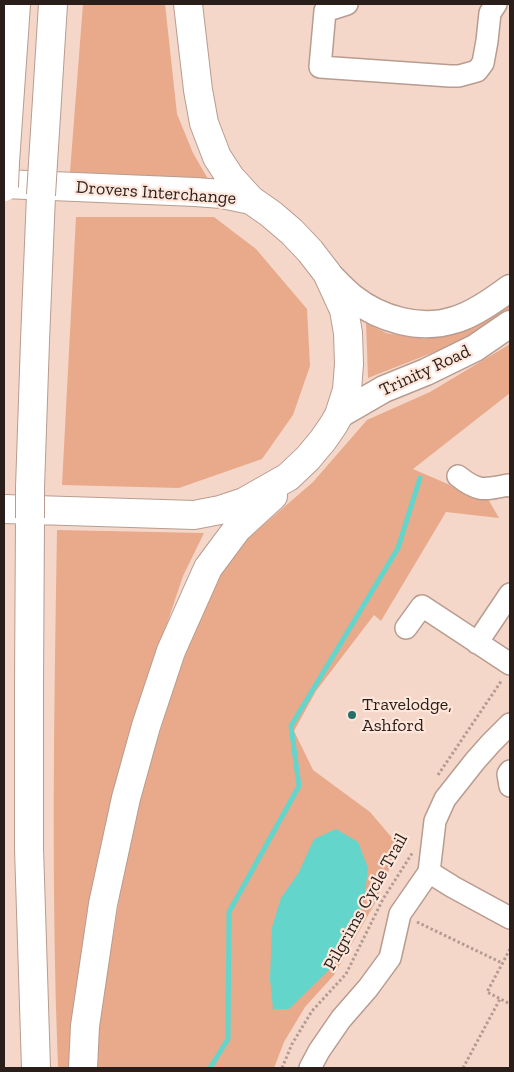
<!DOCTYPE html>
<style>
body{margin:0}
#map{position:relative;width:514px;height:1072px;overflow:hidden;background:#f5d7ca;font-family:"Zilla Slab",serif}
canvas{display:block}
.frame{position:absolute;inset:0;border:5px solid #291e19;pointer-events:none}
</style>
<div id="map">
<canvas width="514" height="1072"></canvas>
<div class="frame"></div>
</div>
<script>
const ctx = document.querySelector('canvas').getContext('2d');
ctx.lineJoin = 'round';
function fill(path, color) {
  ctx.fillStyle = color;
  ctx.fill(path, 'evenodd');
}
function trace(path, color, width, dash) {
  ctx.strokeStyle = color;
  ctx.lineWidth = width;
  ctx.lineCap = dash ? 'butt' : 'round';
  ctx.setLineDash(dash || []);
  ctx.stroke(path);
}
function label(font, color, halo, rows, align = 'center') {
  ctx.font = font + ' "Zilla Slab",serif';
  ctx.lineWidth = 4.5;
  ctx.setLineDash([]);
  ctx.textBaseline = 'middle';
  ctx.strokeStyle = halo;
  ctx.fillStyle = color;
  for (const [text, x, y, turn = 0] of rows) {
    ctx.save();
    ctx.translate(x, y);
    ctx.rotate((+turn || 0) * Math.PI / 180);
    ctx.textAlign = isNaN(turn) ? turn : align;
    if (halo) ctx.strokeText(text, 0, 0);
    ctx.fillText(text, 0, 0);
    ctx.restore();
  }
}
const green = new Path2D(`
 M83,4h82l12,110 16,39 15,26 -138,-7z
 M76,217h138l42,32 51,60 3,57 -17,49 -31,44 -83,29 -117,-3z
 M510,301v11l-58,33 -84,33 -2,-55 20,10 39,6 43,-10z
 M510,344v49l-97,76 37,16 16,10 22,4 11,19 -53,-6 -65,109 -7,-6 -58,76 -22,40 19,39 57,42 29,34 -24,57 -41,72 -29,32 -21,35 -10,26h-180l3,-39 23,-134 20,-100 37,-118 33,-85 27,-44 76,-66 54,-62 63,-28z
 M57,530l147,3 -21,43 -56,167 -56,325h-13c-7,-179 -4,-359 -1,-538z`);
const water = new Path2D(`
 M336,829l22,13 10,26 -4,33 -16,36 -16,30 -43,42h-16l-3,-30 2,-52 9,-29 18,-26 15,-33z`);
const stream = new Path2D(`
 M210,1068l18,-29 1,-127 70,-126 -8,-60 107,-178 22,-70`);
const path = new Path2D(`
 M438,775l64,-95
 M417,922l85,41
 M510,949l-23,43 23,12
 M282,1068l10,-24 20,-33 34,-37 37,-75 30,-47
 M463,1068l37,-69`);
const minor = new Path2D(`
 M347,4l-22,7 -5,56 130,9h9l18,-5 6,-8 4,-22 3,-28 6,-9
 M458,476c20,16 26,14 50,9l2,1
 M406,628l16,-22 88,58
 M477,643l33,-49
 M510,771l-2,3 2,12
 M429,872l24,15 57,31
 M310,1068l9,-17 22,-32 27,-31 22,-30 10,-44 29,-42 6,-51 10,-22 30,-38 16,-18 19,-19`);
const major = new Path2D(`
 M328,274c8,8 16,17 25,24 27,21 67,33 101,22 19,-5 40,-20 56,-32
 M339,415l45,-26 42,-17 49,-24 35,-24`);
const highway = new Path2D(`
 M188,4l10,86 6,33 13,34 13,20 21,23
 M5,162l11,-158
 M43,163l10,-159
 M4,184l191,8 27,2 29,6 20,14 21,18 18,19 17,22 17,37 4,23 1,31 -2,26 -8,25 -5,9 -11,16 -15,18 -20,19 -44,25 -24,8 -26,5 -190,-6
 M30,488l5,-147 6,-146
 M30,518l-1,167v163l7,220
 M83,1068l2,-42 18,-122 23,-106 20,-72 25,-75 37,-83 29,-39 36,-33`);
const highwayBridge = new Path2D(`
 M4,187l1,-25
 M41,195l2,-32
 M30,518v-30`);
const markers = [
 [352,715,5,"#256f69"]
];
const streetNames = [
 ["Drovers Interchange",156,193,4],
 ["Trinity Road",425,371,-25],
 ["Pilgrims Cycle Trail",366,902,-61]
];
const poiNames = [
 ["Travelodge,",362,705],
 ["Ashford",362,726]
];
fill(green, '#e9a98b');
fill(water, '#63d5cb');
trace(stream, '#63d5cb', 5);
trace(minor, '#b89c8f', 24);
trace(major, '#b89c8f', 29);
trace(highway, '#b89c8f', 30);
trace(path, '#b39b91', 3, [2.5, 2.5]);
trace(minor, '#fff', 21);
trace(major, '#fff', 26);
trace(highway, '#fff', 28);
trace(highwayBridge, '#b89c8f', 30, []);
trace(highwayBridge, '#fff', 28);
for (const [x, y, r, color] of markers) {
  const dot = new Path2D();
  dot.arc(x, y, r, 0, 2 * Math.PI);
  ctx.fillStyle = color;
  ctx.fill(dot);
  trace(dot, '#fee6db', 2);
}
label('18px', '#291e19', '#fee6db', streetNames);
label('18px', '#291e19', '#fee6db', poiNames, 'left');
</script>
